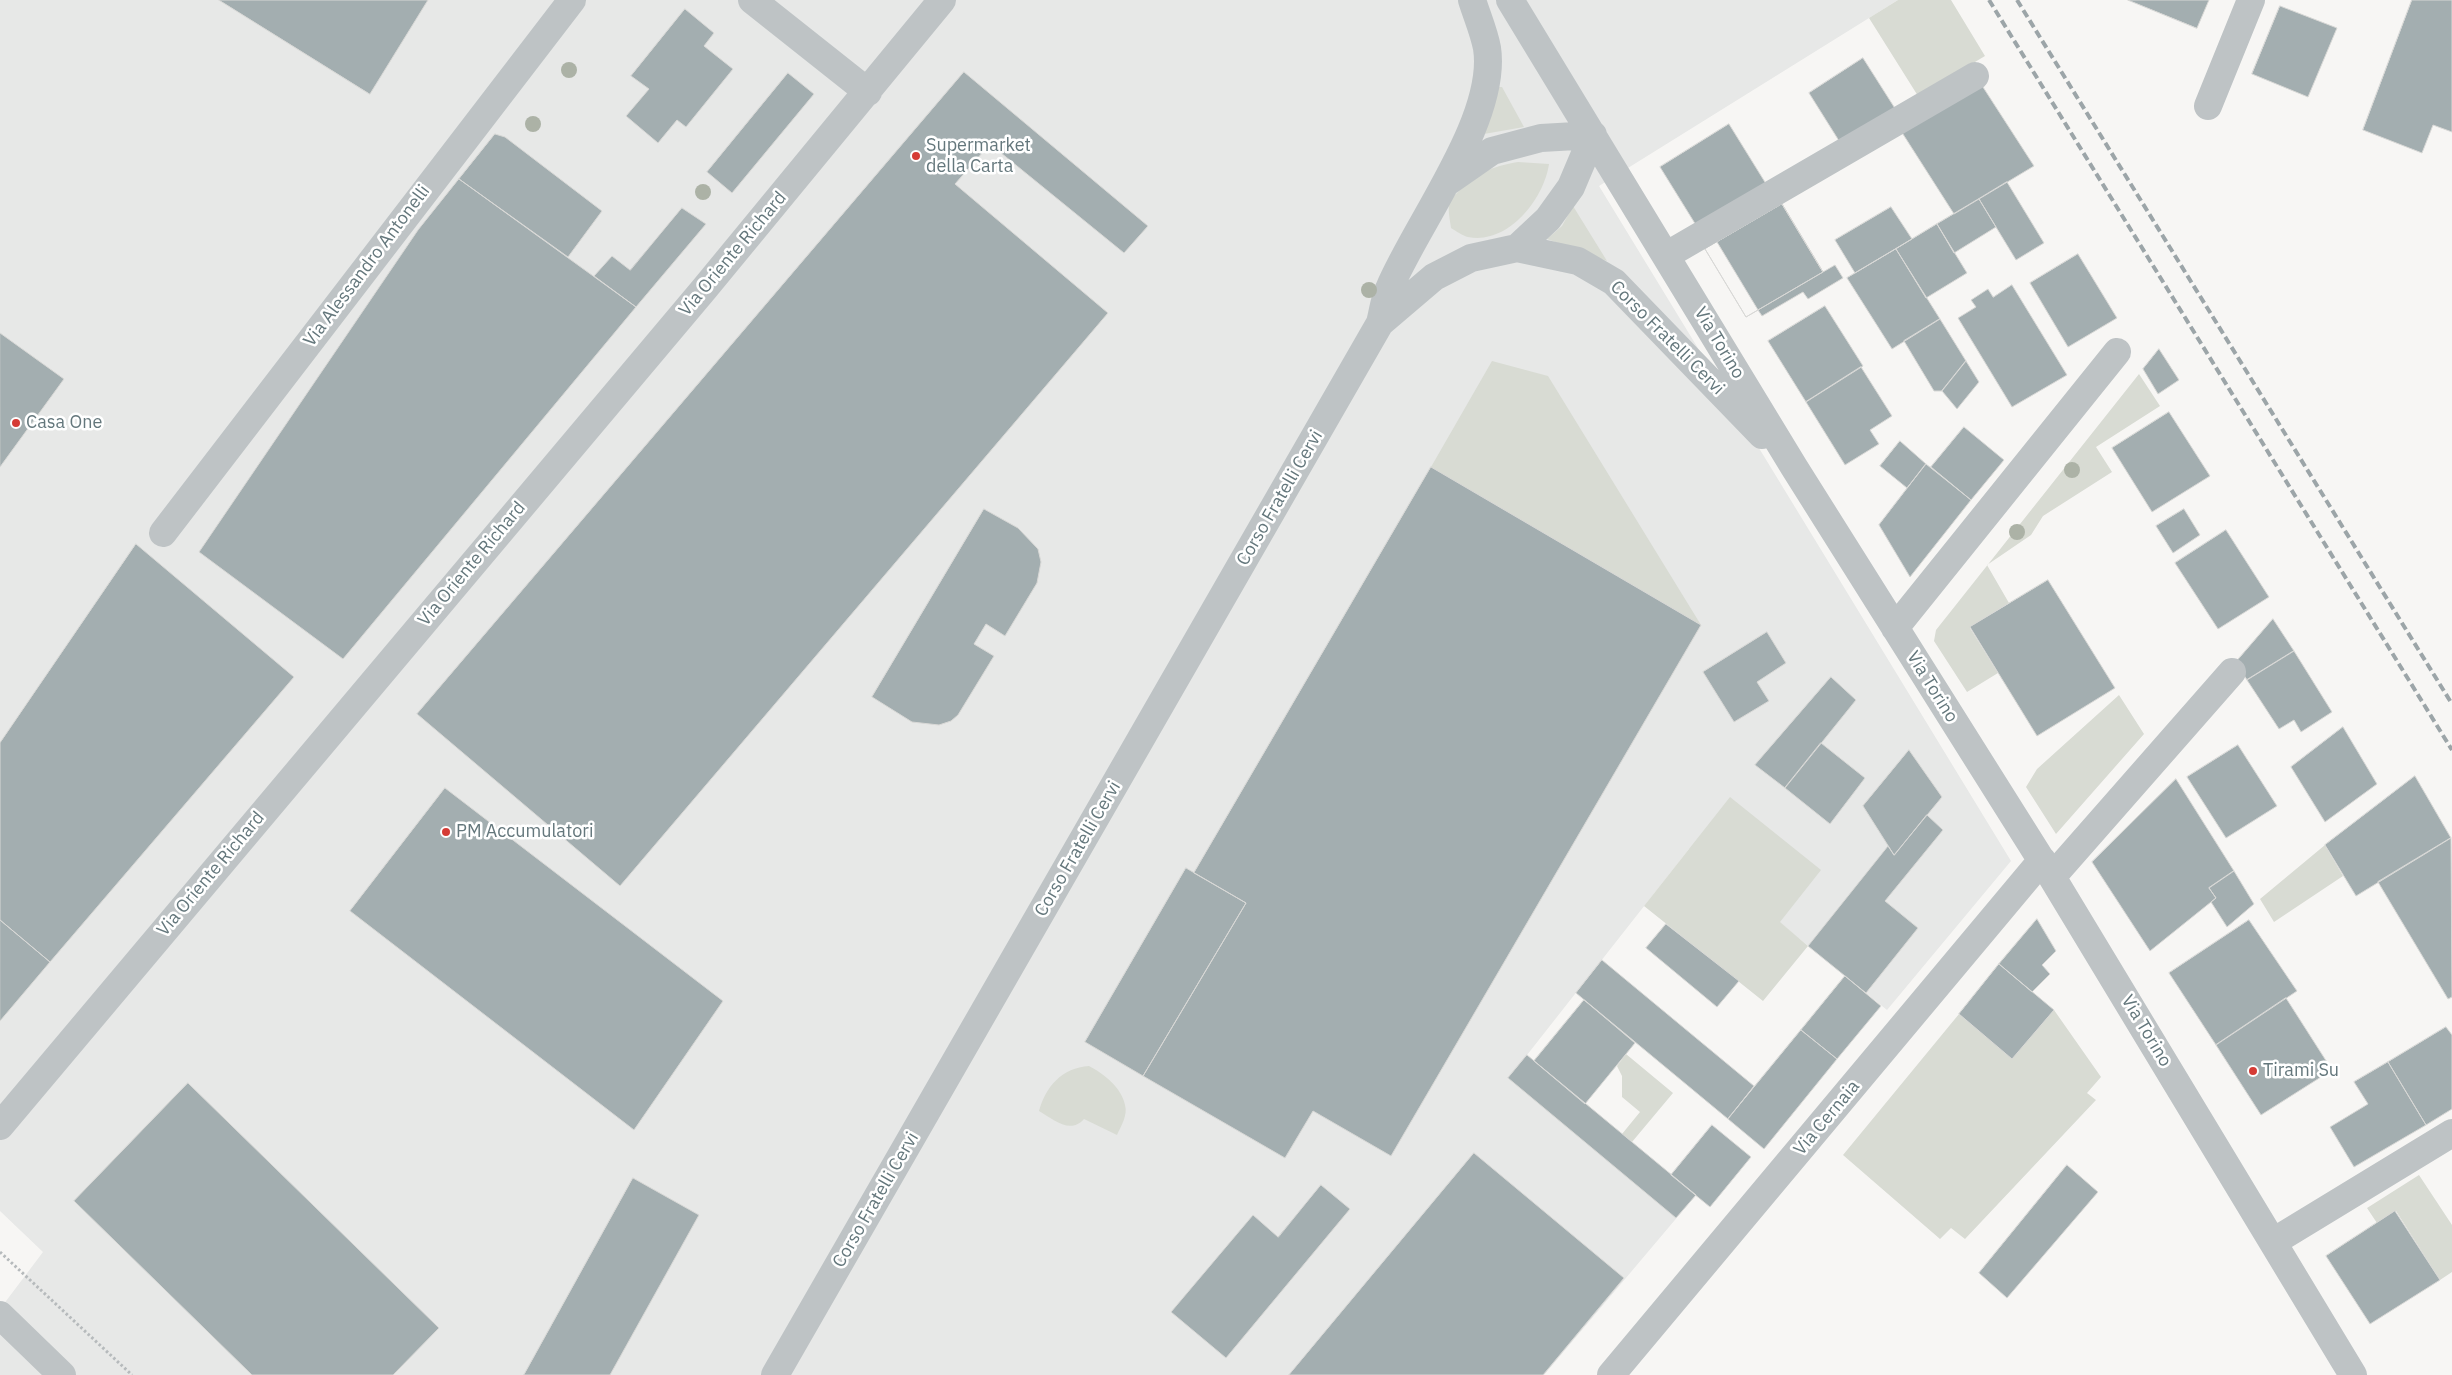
<!DOCTYPE html>
<style>
body{margin:0}
canvas{display:block;background:#f7f6f4}
</style>
<canvas width="2452" height="1375"></canvas>
<script>
const ctx = document.querySelector('canvas').getContext('2d');
ctx.lineJoin = 'round';
function fill(path, color) {
  ctx.fillStyle = color;
  ctx.fill(path, 'evenodd');
}
function trace(path, color, width, dash) {
  ctx.strokeStyle = color;
  ctx.lineWidth = width;
  ctx.lineCap = dash ? 'butt' : 'round';
  ctx.setLineDash(dash || []);
  ctx.stroke(path);
}
function label(font, color, halo, rows, align = 'center') {
  ctx.font = font + ' "IBM Plex Sans",sans-serif';
  ctx.lineWidth = 5;
  ctx.setLineDash([]);
  ctx.textBaseline = 'middle';
  ctx.strokeStyle = halo;
  ctx.fillStyle = color;
  for (const [text, x, y, turn = 0] of rows) {
    ctx.save();
    ctx.translate(x, y);
    ctx.rotate((+turn || 0) * Math.PI / 180);
    ctx.textAlign = isNaN(turn) ? turn : align;
    if (halo) ctx.strokeText(text, 0, 0);
    ctx.fillText(text, 0, 0);
    ctx.restore();
  }
}
const built = new Path2D(`
 M0,0h1898l-299,186 412,675 -124,149 -198,-161 -162,206 169,140 -152,180h-1544v-66l43,-57 -43,-41z`);
const green = new Path2D(`
 M1898,0h53l34,56 -67,40 -49,-78z
 M1497,87h5l22,40 -40,7z
 M1518,162l31,2c-5,35 -41,81 -81,73 -5,-1 -12,-6 -17,-9 -1,-8 -4,-20 -1,-28 2,-3 6,-6 8,-8 18,-19 35,-26 60,-30z
 M1573,206l34,55 -60,-22 15,-13z
 M1492,361l56,15 153,249 -270,-158z
 M2139,374l21,32 -64,41 16,25 -69,44 -12,19 -44,30 22,38 -39,25 28,45 -31,19 -33,-51 2,-11z
 M2119,695l25,39 -88,100 -30,-47 11,-18z
 M1730,797l91,73 -41,52 28,24 -45,55 -119,-95z
 M2325,845l18,31 -69,46 -14,-23z
 M2054,1010l47,67 -14,16 9,7 -131,139 -14,-11 -11,11 -97,-84 116,-141 53,44z
 M1626,1054l47,39 -41,49 -10,-8 18,-22 -18,-15v-21l-5,-10z
 M1089,1066c14,7 33,22 36,39 3,10 -4,21 -8,30l-33,-16c-14,16 -31,0 -45,-8 7,-25 23,-43 50,-45z
 M2419,1175l33,50v47l-12,8 -44,-69 -19,12 -10,-15z`);
const building = new Path2D(`
 M219,0h209l-58,94z
 M2128,0h81l-12,28z
 M2412,0h40v132l-19,-7 -11,28 -59,-23z
 M2280,6l57,22 -29,69 -56,-23z
 M685,9l29,24 -10,13 29,23 -47,58 -9,-7 -19,23 -32,-27 23,-27 -18,-13z
 M1863,58l33,52 -55,34 -32,-51z
 M964,72l184,154 -24,27 -134,-109 -35,40 153,129 -488,573 -203,-172z
 M788,73l26,21 -82,99 -25,-21z
 M1981,84l53,82 -80,48 -53,-83z
 M1729,124l39,63 -69,43 -39,-63z
 M495,134l10,3 97,74 -34,46 -109,-78z
 M459,179l177,128 -293,352 -144,-107 219,-322z
 M2007,182l37,61 -28,17 -37,-61z
 M1979,199l17,28 -42,26 -17,-29z
 M1782,204l41,68 12,-7 8,13 -35,21 -5,-7 -41,24 -4,-6 -12,7 -41,-68z
 M1782,204l41,68 -77,45 -41,-68z
 M1782,204l41,68 -65,38 -41,-68z
 M1891,207l21,32 -57,34 -20,-33z
 M682,208l24,16 -70,83 -42,-31 18,-20 18,14z
 M1937,224l30,49 -41,25 -30,-49z
 M1896,249l44,70 -48,30 -45,-71z
 M2078,254l39,64 -49,29 -38,-64z
 M2012,285l55,90 -55,32 -54,-89 18,-11 -5,-7 17,-11 5,8z
 M1825,306l38,60 -57,36 -38,-61z
 M1940,319l26,42 -24,30h-8l-30,-50z
 M0,333l64,46 -64,88z
 M2159,349l20,31 -21,14 -15,-25z
 M1966,361l13,21 -22,27 -15,-18z
 M1861,367l31,49 -22,14 9,14 -34,21 -39,-63z
 M2169,412l41,64 -58,36 -40,-64z
 M1964,427l40,33 -33,40 -40,-33z
 M1900,441l26,23 -19,24 -27,-22z
 M1926,464l45,36 -61,77 -31,-52z
 M1431,467l270,158 -310,531 -78,-45 -28,47 -142,-82 103,-173 -52,-30z
 M984,509l34,19 20,21 3,13 -4,21 -32,53 -19,-12 -12,20 20,12 -36,59 -7,6 -12,4 -27,-3 -40,-25z
 M2184,509l16,26 -27,18 -17,-27z
 M2226,530l43,67 -51,32 -43,-66z
 M136,544l158,133 -244,285 -50,-42v-177z
 M2048,580l67,108 -78,48 -67,-109z
 M2273,619l21,32 -47,29 -11,-18z
 M1767,632l19,31 -29,19 12,19 -35,21 -31,-50z
 M2294,651l38,61 -31,20 -7,-12 -15,9 -32,-49z
 M1831,677l25,23 -71,88 -30,-23z
 M2343,727l34,57 -52,38 -34,-55z
 M1821,743l44,35 -35,46 -45,-36z
 M2238,745l39,61 -51,32 -39,-61z
 M1909,750l33,47 -48,58 -31,-49z
 M2415,776l36,62 -95,58 -31,-51z
 M2176,779l58,92 -25,17 7,10 -5,4 -61,49 -58,-89z
 M445,788l278,213 -89,129 -284,-219z
 M1927,815l16,15 -58,71 33,27 -52,65 -58,-47 80,-100 6,9z
 M2451,838l1,159 -4,2 -70,-117z
 M1186,868l60,35 -103,173 -58,-34z
 M2234,871l20,33 -27,23 -16,-25 5,-4 -7,-10z
 M2037,919l19,32 -14,14 8,9 -18,18 -33,-28z
 M0,920l50,42 -50,59z
 M2249,920l48,71 -81,54 -47,-72z
 M1666,924l73,57 -22,26 -71,-59z
 M1602,960l152,126 -26,33 -152,-126z
 M1999,964l55,46 -42,49 -53,-45z
 M1845,976l36,30 -44,53 -36,-29z
 M2286,998l46,72 -71,45 -45,-70z
 M1584,1000l51,43 -50,61 -51,-43z
 M2446,1027l6,8v74l-26,16 -38,-63z
 M1801,1030l36,29 -73,90 -36,-30z
 M1527,1055l169,140 -20,23 -168,-140z
 M2388,1062l38,63 -72,42 -24,-40 38,-23 -14,-22z
 M188,1083l251,245 -46,47h-141l-178,-174z
 M1712,1125l39,32 -41,50 -39,-32z
 M1474,1153l150,125 -81,97h-254z
 M2067,1165l31,27 -91,106 -28,-25z
 M633,1178l66,37 -89,160h-86z
 M1321,1185l29,24 -124,149 -55,-46 82,-97 25,22z
 M2395,1211l45,69 -70,44 -44,-68z`);
const path = new Path2D(`
 M0,1252l132,123`);
const minor = new Path2D(`
 M752,0l116,92
 M1510,0l284,467 258,410 301,498
 M2208,106l43,-106
 M1446,183l46,-32 49,-13 52,-3
 M1517,248l31,-29 23,-32 22,-52
 M1667,255l308,-179
 M1380,323l54,-46 37,-19 46,-10 61,13 36,21 148,153
 M163,533l409,-533
 M1895,628l222,-276
 M2052,877l180,-205
 M0,1126l705,-838 237,-288
 M2273,1242l179,-109
 M0,1315l62,60
 M775,1375l605,-1052c3,-11 4,-23 9,-34 27,-65 109,-170 98,-241 -3,-16 -10,-32 -15,-48
 M1611,1375l431,-515`);
const rail = new Path2D(`
 M1989,0l463,750
 M2017,0l435,704`);
const trees = [
 [569,70],
 [533,124],
 [703,192],
 [1369,290],
 [2072,470],
 [2017,532]
];
const markers = [
 [916,156,5,"#d53b35"],
 [16,423,5,"#d53b35"],
 [446,832,5,"#d53b35"],
 [2253,1071,5,"#d53b35"]
];
const poiNames = [
 ["Supermarket",926,146],
 ["della Carta",926,167],
 ["Casa One",26,423],
 ["PM Accumulatori",456,832],
 ["Tirami Su",2263,1071]
];
const streetNames = [
 ["Via Oriente Richard",733,254,-50],
 ["Via Alessandro Antonelli",367,266,-53],
 ["Corso Fratelli Cervi",1667,338,45],
 ["Via Torino",1719,343,59],
 ["Corso Fratelli Cervi",1280,498,-60],
 ["Via Oriente Richard",472,564,-50],
 ["Via Torino",1932,687,58],
 ["Corso Fratelli Cervi",1078,849,-60],
 ["Via Oriente Richard",211,874,-50],
 ["Via Torino",2146,1031,59],
 ["Via Cernaia",1827,1118,-50],
 ["Corso Fratelli Cervi",876,1200,-60]
];
fill(built, '#e7e8e7');
fill(green, '#d8dbd3');
fill(building, '#a3aeb0');
trace(building, '#d8d8d6', 1);
trace(path, '#b6babc', 3, [2.5, 2.5]);
trace(minor, '#bec3c5', 28);
trace(rail, '#9ca5a8', 4, [8, 4]);
ctx.fillStyle = '#acb2a6';
for (const [x, y] of trees) {
  ctx.beginPath();
  ctx.arc(x, y, 8, 0, 2 * Math.PI);
  ctx.fill();
}
for (const [x, y, r, color] of markers) {
  const dot = new Path2D();
  dot.arc(x, y, r, 0, 2 * Math.PI);
  ctx.fillStyle = color;
  ctx.fill(dot);
  trace(dot, '#fff', 2);
}
label('18px', '#64777c', '#fff', poiNames, 'left');
label('18px', '#64777c', '#fff', streetNames);
</script>
